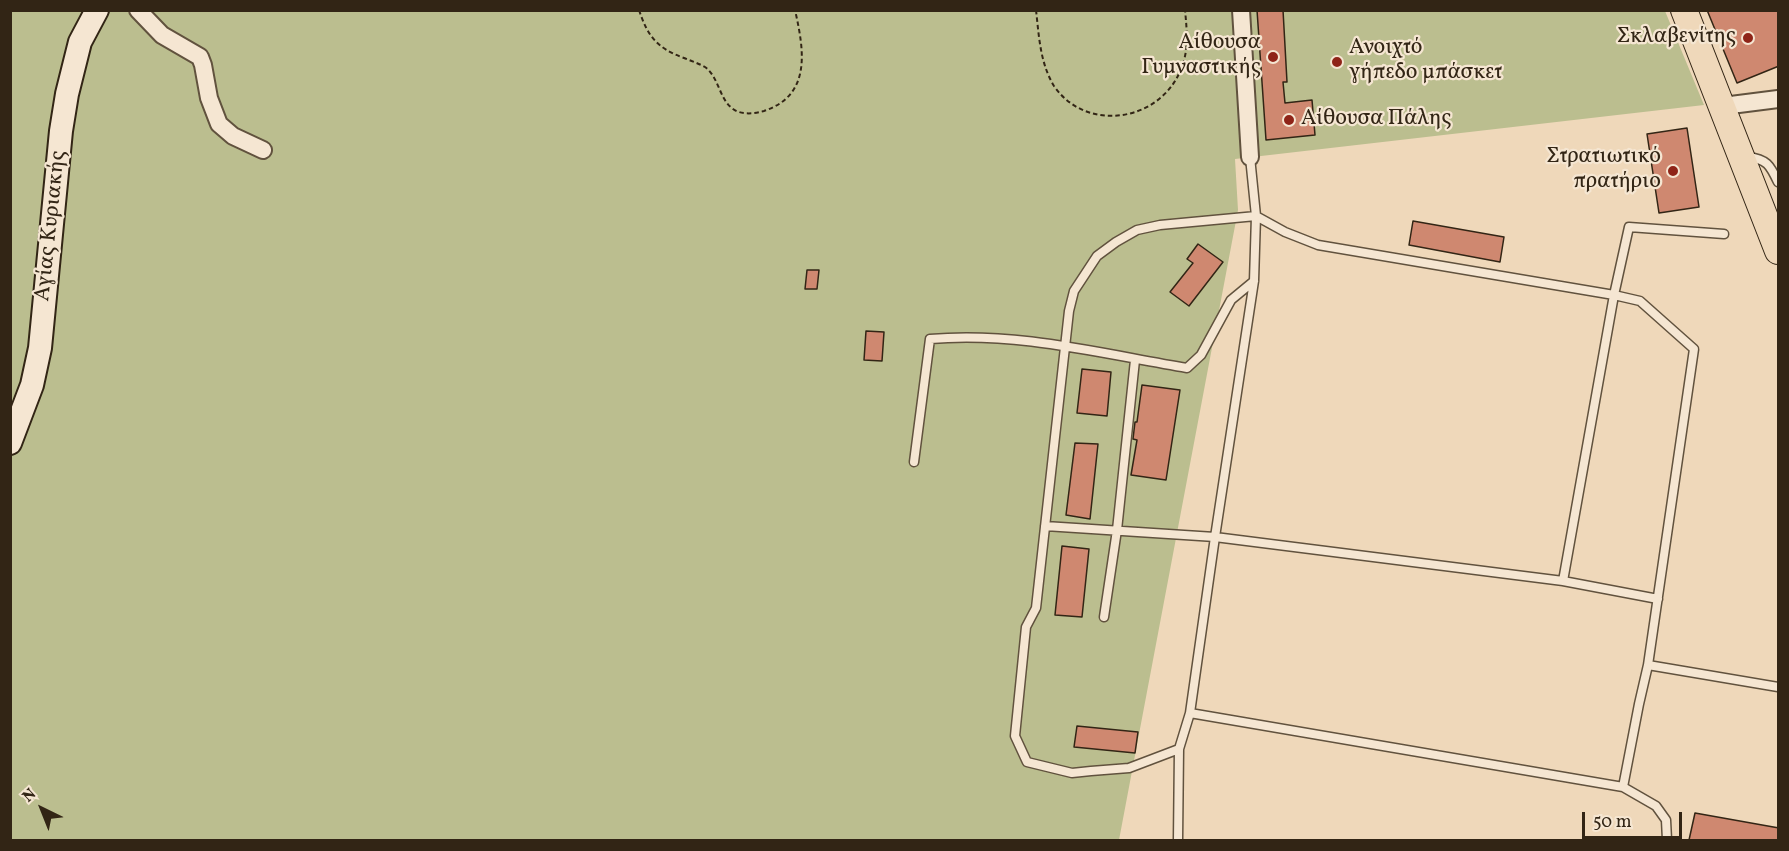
<!DOCTYPE html>
<meta charset="utf-8">
<style>
body{margin:0}
#map{position:relative;width:1789px;height:851px;overflow:hidden;background:#efd8ba;font-family:Vollkorn,serif}
canvas{display:block}
.frame{position:absolute;inset:0;border:12px solid #322515;pointer-events:none}
.north{position:absolute;left:12px;top:779px;width:60px;height:60px;-webkit-text-stroke:4px #f5e6d2;paint-order:stroke;rotate:317deg;font-size:16px;font-weight:700;line-height:24px;text-align:center;color:#322515}
.north::after{content:'';display:block;margin:auto;width:21px;height:27px;background:#322515;clip-path:polygon(50% 0,100% 100%,50% 72%,0 100%)}
.scale{position:absolute;left:1582px;top:812px;width:100px;height:27px;box-sizing:border-box;border:3px solid #322515;border-top:0;padding-left:8px;font-size:18px;line-height:21px;white-space:nowrap;color:#322515;-webkit-text-stroke:4px #f5e6d2;paint-order:stroke}
</style>
<div id="map">
<canvas width="1789" height="851"></canvas>
<div class="frame"></div>
<div class="north">N</div>
<div class="scale">50 m</div>
</div>
<script>
const ctx = document.querySelector('canvas').getContext('2d');
ctx.lineJoin = 'round';
function fill(path, color) {
  ctx.fillStyle = color;
  ctx.fill(path, 'evenodd');
}
function trace(path, color, width, dash) {
  ctx.strokeStyle = color;
  ctx.lineWidth = width;
  ctx.lineCap = dash ? 'butt' : 'round';
  ctx.setLineDash(dash || []);
  ctx.stroke(path);
}
function label(font, color, halo, rows, align = 'center') {
  ctx.font = font + ' Vollkorn,serif';
  ctx.lineWidth = 4.5;
  ctx.setLineDash([]);
  ctx.textBaseline = 'middle';
  ctx.strokeStyle = halo;
  ctx.fillStyle = color;
  for (const [text, x, y, turn = 0] of rows) {
    ctx.save();
    ctx.translate(x, y);
    ctx.rotate((+turn || 0) * Math.PI / 180);
    ctx.textAlign = isNaN(turn) ? turn : align;
    if (halo) ctx.strokeText(text, 0, 0);
    ctx.fillText(text, 0, 0);
    ctx.restore();
  }
}
const green = new Path2D(`
 M10,11h1655l39,94 -469,54 3,51 -119,630h-1108z`);
const building = new Path2D(`
 M1257,10h26l4,72h-4l2,21 27,-3 3,35 -49,5z
 M1707,10h70l2,5v51l-42,17z
 M1687,128l12,79 -40,6 -12,-79z
 M1413,221l91,16 -4,25 -91,-17z
 M1198,244l25,18 -34,44 -19,-14 23,-29 -6,-4z
 M807,270h12l-2,19h-12z
 M866,331l18,1 -2,29 -18,-1z
 M1082,369l29,3 -4,44 -30,-3z
 M1142,385l38,5 -14,90 -35,-5 6,-35 -4,-1 2,-17h2z
 M1075,443l23,1 -8,75 -24,-4z
 M1062,546l27,3 -7,68 -27,-2z
 M1077,726l61,6 -3,21 -61,-6z
 M1695,813l84,15v12h-90z`);
const path = new Path2D(`
 M639,10c9,27 18,38 45,48 7,3 14,5 21,9 14,10 14,32 28,42 8,6 21,5 31,2 48,-16 40,-61 31,-101
 M1036,10c3,26 4,53 18,76 33,48 107,35 127,-17 8,-19 6,-38 4,-59
 M382,840h1`);
const lane = new Path2D(`
 M1747,157c20,2 23,8 31,25
 M914,462l16,-123c86,-8 173,15 257,29l14,-13 30,-55 23,-19
 M1045,526l170,11 348,44 95,18
 M1563,581l51,-286 15,-68 95,7
 M1104,617l13,-87 18,-170
 M1648,665l130,22
 M1179,749l-50,19 -38,3 -19,2 -45,-11 -12,-26 11,-109 10,-19 33,-297 5,-20 23,-35 19,-14 21,-12 23,-5 96,-9 29,16 33,13 296,50 26,6 54,48 -46,316 -9,39 -16,83 -433,-74
 M1623,787l33,19 10,14 1,20
 M1178,840l1,-91 11,-36 25,-176 39,-256 2,-65 -6,-59`);
const street = new Path2D(`
 M138,10l24,25 38,22 3,8 6,33 10,26 14,12 30,14
 M1241,10l9,147
 M1723,106l55,-7`);
const secondary = new Path2D(`
 M10,443l22,-58 8,-37 21,-217 6,-37 13,-52 17,-32`);
const primary = new Path2D(`
 M1684,10l94,241`);
const markers = [
 [1748,38,6,"#8f2418"],
 [1273,57,6,"#8f2418"],
 [1337,62,6,"#8f2418"],
 [1289,120,6,"#8f2418"],
 [1673,171,6,"#8f2418"]
];
const poiNames = [
 ["Σκλαβενίτης",1736,38],
 ["Αίθουσα",1261,44],
 ["Γυμναστικής",1261,69],
 ["Ανοιχτό",1349,49,"left"],
 ["γήπεδο μπάσκετ",1349,74,"left"],
 ["Αίθουσα Πάλης",1301,120,"left"],
 ["Στρατιωτικό",1661,158],
 ["πρατήριο",1661,183]
];
const streetNames = [
 ["Αγίας Κυριακής",52,226,-84]
];
fill(green, '#bbbe8f');
fill(building, '#cf8870');
trace(building, '#322515', 1.5);
trace(lane, '#61523e', 11);
trace(street, '#61523e', 20);
trace(secondary, '#322515', 26);
trace(primary, '#322515', 28);
trace(path, '#322515', 2, [4.5, 3]);
trace(lane, '#f5e6d2', 8);
trace(street, '#f5e6d2', 16);
trace(secondary, '#f5e6d2', 22);
trace(primary, '#efd8ba', 26);
for (const [x, y, r, color] of markers) {
  const dot = new Path2D();
  dot.arc(x, y, r, 0, 2 * Math.PI);
  ctx.fillStyle = color;
  ctx.fill(dot);
  trace(dot, '#f5e6d2', 2);
}
label('22px', '#322515', '#f5e6d2', poiNames, 'right');
label('22px', '#322515', '#f5e6d2', streetNames);
</script>
